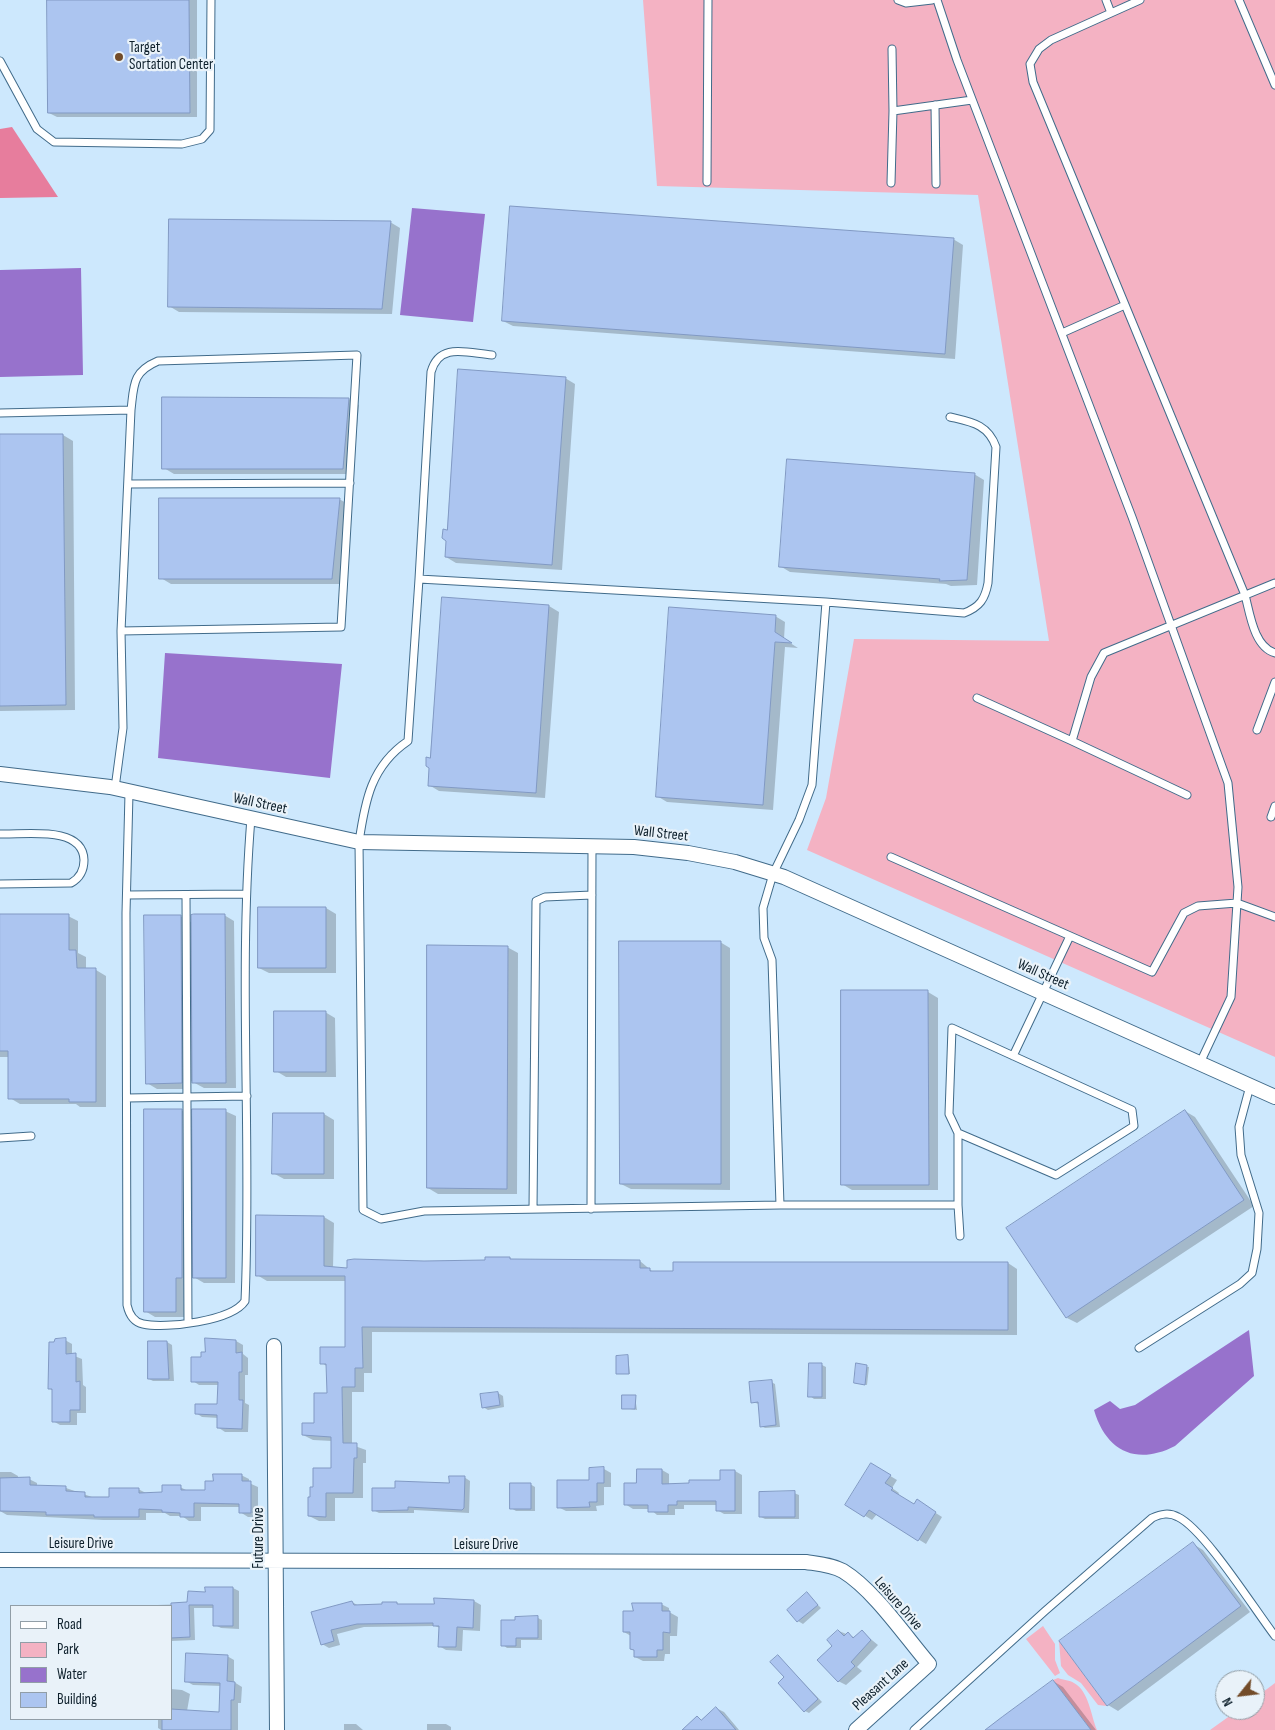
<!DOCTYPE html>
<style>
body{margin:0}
#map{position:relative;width:1275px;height:1730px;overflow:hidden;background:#cde8fd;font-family:"Sofia Sans Condensed",sans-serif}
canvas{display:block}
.legend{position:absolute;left:10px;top:1605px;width:162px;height:115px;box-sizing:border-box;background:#e9f2f9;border:1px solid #919ea7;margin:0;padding:6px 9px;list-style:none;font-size:15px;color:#0e202c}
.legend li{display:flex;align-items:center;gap:10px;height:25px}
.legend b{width:25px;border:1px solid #919ea7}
.north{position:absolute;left:1215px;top:1670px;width:50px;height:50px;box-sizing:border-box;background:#e9f2f9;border:1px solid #919ea7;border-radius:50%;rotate:241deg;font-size:14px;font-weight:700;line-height:20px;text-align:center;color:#0e202c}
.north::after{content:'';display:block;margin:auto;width:18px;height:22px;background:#734c29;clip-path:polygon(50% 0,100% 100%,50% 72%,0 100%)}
</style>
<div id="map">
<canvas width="1275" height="1730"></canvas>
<ul class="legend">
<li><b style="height:6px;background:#fff"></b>Road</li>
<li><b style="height:14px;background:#f4b2c3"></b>Park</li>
<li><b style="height:14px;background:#9772cc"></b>Water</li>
<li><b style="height:14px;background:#acc5f0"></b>Building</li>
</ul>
<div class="north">N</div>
</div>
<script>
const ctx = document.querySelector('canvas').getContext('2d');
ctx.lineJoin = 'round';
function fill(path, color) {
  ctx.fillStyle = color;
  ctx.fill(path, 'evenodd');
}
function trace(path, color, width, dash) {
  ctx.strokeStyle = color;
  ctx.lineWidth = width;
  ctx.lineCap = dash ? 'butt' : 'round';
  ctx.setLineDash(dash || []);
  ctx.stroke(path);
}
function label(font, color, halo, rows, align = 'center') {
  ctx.font = font + ' "Sofia Sans Condensed",sans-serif';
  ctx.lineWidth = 4.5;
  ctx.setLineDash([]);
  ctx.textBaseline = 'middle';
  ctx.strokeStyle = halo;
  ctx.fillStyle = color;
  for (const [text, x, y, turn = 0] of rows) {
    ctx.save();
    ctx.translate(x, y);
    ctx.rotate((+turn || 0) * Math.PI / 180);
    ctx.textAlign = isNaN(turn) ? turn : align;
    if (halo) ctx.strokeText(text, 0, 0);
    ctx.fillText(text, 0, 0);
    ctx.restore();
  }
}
const green = new Path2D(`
 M643,0h632v1057l-468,-207 19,-52 28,-159 195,2 -71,-446 -321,-9z
 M1043,1626l12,18v16l5,13 -5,3 -29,-37z
 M1059,1641l48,65 -9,-1 -17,-22 -13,-8 -7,-9z
 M1058,1678c5,2 12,2 16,5 15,8 17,33 23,47h-6l-38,-50z
 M1275,1683v47h-65l28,-20h17v-12z`);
const forest = new Path2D(`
 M12,127l46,70 -58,1v-69z`);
const water = new Path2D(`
 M412,208l73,6 -12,108 -73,-7z
 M81,268l2,107 -83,2v-107z
 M165,653l177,11 -12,114 -172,-20z
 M1249,1330l5,46 -79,70c-39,20 -69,5 -81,-36l16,-9 10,8 15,-4z`);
const shadow = new Path2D(`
 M49,0h148v117h-140l-8,-4z
 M390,222l10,6 -8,86 -213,-2 -10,-6z
 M953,239l10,6 -8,114 -442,-33 -10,-5z
 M565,378l10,6 -13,186 -106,-7 -10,-6 2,-26z
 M349,399l10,6 -6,69h-179l-10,-6z
 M63,435l10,6 2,269 -75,1v-275z
 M974,474l10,6 -7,105 -26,1 -5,-2 -156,-12 -10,-6z
 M339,499l11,6 -8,79h-171l-10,-6z
 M549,606l10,6 -14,186 -106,-7 -10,-6 2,-26z
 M775,616l10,6 -1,17 14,9 -13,-1 -12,163 -106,-8 -10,-6z
 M326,908l10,6v59h-67l-10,-5z
 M224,915l10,6 2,167h-32l-13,-7v8h-34l-10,-6 33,-167 13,7z
 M0,916h68l10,5v32l8,4v13h10l10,6v131h-26l-4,-3h-56l-10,-6v-41h-10z
 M720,942l10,6v242l-99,-1 -10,-5z
 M507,947l11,6 -1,241h-79l-10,-6z
 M928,992l10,6v192h-86l-10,-6z
 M325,1012l10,6 1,59h-50l-10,-6z
 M181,1110l13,7 31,-6 11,5 -1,167h-31l-12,-7v7h-6v34h-31l-10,-6z
 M1185,1111l10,6 59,89 -177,117 -10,-5z
 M324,1114l10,6v59h-50l-11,-6z
 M324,1217l10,6 -1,45 15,1 76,-7 62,-1v-3h24l4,3h126l13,11 355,-9 9,6v66l-645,-3v41h-8v19h-12v53l14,5v13h-3v35h-28v23h-16l-10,-5 23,-47v-28l-19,-1 -10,-5 12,-11 13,-30v-27l-6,-4 24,-15v-67h-79l-10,-6z
 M65,1340l7,4v11l10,4 1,26 3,2v26h-9v12h-17l-7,-4v-30l-4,-3 7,-45z
 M236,1341l7,4v9l5,4v17h-3v28l4,2 -1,27h-23l-6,-4v-10l-17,-1 -6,-4 22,-7 1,-21h-20l-6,-4 9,-22z
 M167,1342l5,3 2,36h-21l-4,-2z
 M628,1356l2,18h-11l-2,-1z
 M822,1365l4,2v32h-12l-4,-3z
 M857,1365l12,2 -2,18 -12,-2z
 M771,1382l4,2 5,43 -15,1 -4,-2 -2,-22 -7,-2z
 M498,1393l5,3 1,11 -16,3 -5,-3z
 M635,1397l2,13 -14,-2z
 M872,1465l25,15 -5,8 7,5 -1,2 16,10 3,-4 25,16 -16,27 -49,-30 -5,6 -26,-16z
 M604,1469l7,4v14h-7v18l-8,1 1,5h-31l-8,-4z
 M639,1470h23l7,4v11l52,-4 14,-10 7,4v39h-18l-7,-4v-5h-33v4h-9v6h-18l-7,-6h-17l-8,-5 13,-19z
 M0,1472h11l7,4v3h11l8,4v4l29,1 26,9 18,1 28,-9 8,4 17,1 17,-7 8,4 18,1 35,-17 8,4v4l9,4v30h-10l-8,-5v-5h-39v14h-12l-7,-5h-12l-5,-3h-19v7h-43l-96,-5 -7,-4z
 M464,1477l6,4 -1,32 -55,-3v3h-35l-6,-3 77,-26z
 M530,1484l5,3v24h-19l-5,-3z
 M794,1493l5,2v24h-34l-4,-2z
 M1193,1544l10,6 47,62 -132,99 -10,-6z
 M206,1588h27l6,3v38l-18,-1 -6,-3v-17h-21l1,32 -24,1v-35l-14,-1 31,-1 18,-11z
 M807,1594l14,14 -18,16 -5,-3z
 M474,1601l7,4 -1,26 -17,-1 -1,21 -16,-1 -7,-4 1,-18 -5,-2 -71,1 -27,7 3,11 -11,3 -7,-4 -9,-32 39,-10 7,4 37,-3 5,2h34z
 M661,1604l8,4v4l9,5 -1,19h-7v18h-5l-1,7h-21l-8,-4 -4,-21 -7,-4z
 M538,1618l4,2v20h-21v8h-14l-4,-3 13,-24z
 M839,1631l17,7 6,-6 16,13 -21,22 5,4 -16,14 -8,-4 -4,-35z
 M227,1656l7,4v22l8,5 -1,16h-3v27h-77l-3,-2v-9h13v-30l11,1 8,4 -3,17 34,2 1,-27 -29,-1 -7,-4z
 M778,1656l44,46 -13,11 -4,-2 -19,-34z
 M1053,1681l10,6 33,43h-109z
 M716,1708l8,4 15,18h-53l11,-12 5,2z
 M344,1724h12l7,6h-19z
 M427,1724h19l5,3v3h-24z`);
const building = new Path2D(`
 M47,0h142l1,113h-142z
 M510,206l444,32 -9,116 -443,-33z
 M169,219l222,2 -9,88 -214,-2z
 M458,369l108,8 -14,188 -107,-8 1,-16 -4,-3 1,-9 4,1z
 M162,397l187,1 -6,71h-181z
 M0,434h63l3,271 -66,1z
 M787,459l188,14 -8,107 -28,1 1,-2 -161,-12z
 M159,498h181l-8,81h-173z
 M442,597l107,8 -13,188 -108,-7 1,-18 -3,-2v-9l4,1z
 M669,607l107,8 -1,17 17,11 -17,-1 -12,163 -107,-8z
 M258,907h68v61h-68z
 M0,914h69v36h7l1,18h19v134h-27v-3h-61v-48h-8z
 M194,914h31l1,169h-34l-1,-168z
 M144,915h37l1,168 -36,1z
 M619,941h102v243h-101z
 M427,945l81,1 -1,243 -80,-1z
 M841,990h87l1,195h-88z
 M274,1011h52v61h-52z
 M144,1109h38v169h-6v34h-32z
 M192,1109h34v169h-33z
 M1185,1110l59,90 -178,118 -60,-90z
 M273,1113h51v61h-52z
 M256,1215l68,1v50l23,2v-8l7,-1 70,2 61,-1v-3h25v2l130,1v8h10v3h23v-9h335v68l-646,-3 1,41h-8v19h-13l1,56h14v15h-3l-1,35h-27v24l-18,-1v-19h2v-10h3v-19h18v-31l-29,-2v-12h12v-30h13l-1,-29h-6v-17h25v-71h-89z
 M66,1338v16l10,-1v29l4,-1v29h-10v12h-18v-33h-4l1,-47h5l1,-3z
 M205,1338l31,2v13l6,-1v20h-3v28h4l-1,29 -25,-1v-13l-22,-1v-10h22l1,-22h-27v-25h10v-5h4z
 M148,1341h19l2,38h-21z
 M628,1355l1,19h-13v-18z
 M809,1363h13v34h-14z
 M856,1363l11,2 -2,20 -11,-2z
 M772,1380l4,45 -16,2 -2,-25 -7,1 -2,-21z
 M498,1392l2,13 -18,3 -2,-14z
 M622,1395h14l-1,14h-13z
 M871,1463l20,12 -6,8 8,5 -2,2 23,14 3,-5 19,13 -18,29 -49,-31 -5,7 -19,-12z
 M604,1467v16h-7v19h-8l1,5 -33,1v-28h32v-12z
 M637,1469h25v15l27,-1v-3h31v-10h15v41h-19v-10h-39v4h-9v7h-20v-7h-24v-22h12z
 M213,1474h29v7h9v32h-12v-9l-45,-1v14h-14v-4l-18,-1v-2l-23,-1v8h-45v-2h-48v-3l-46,-1v-33l30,-1v8l36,1v5l19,1v5h24v-9h30v5l23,-1v-7h19v5h24v-9h8z
 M449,1476h16l-1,32 -2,2 -54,-3v3l-36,1v-23h23v-7l54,2z
 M510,1483h21v26h-21z
 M795,1491v26h-36v-25z
 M1193,1542l48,64 -134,100 -48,-65z
 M205,1587h28v39h-20v-21h-24l1,32 -19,1v-35l16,-1 1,-11 17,1z
 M807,1592l11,13 -21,17 -10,-12z
 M434,1598l40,2 -1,28 -16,-1 -1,20h-18l1,-21h-6v-3l-76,1 -26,6 3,11 -13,4 -10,-33 41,-11 2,4 28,-1v-2h15v2h37z
 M632,1603h30v8h8v22l-7,-1v18h-6v7h-23v-7l-4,-1v-17h-7v-21h10z
 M538,1616v22h-22v8h-15v-26h14v-3z
 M838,1630l6,6 4,-4 5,6 9,-8 9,10 -20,22 4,4 -17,16 -21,-22 15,-14 -5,-6z
 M186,1653l42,2 -1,26 8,1 -1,18h-3v30h-69v-11h9v-10l48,3 1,-29 -35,-1z
 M778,1655l40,44 -14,13 -26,-29 6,-6 -14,-15z
 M1053,1680l38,50h-106l17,-13z
 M716,1707l20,23h-54l15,-14 4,4z`);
const service = new Path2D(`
 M898,0l8,3 26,-3
 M937,0l20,60 175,457 96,266 10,104 -7,110 -31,66
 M1106,0l5,13 29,-13
 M1239,0l36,85
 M1111,13l-60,27 -12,9 -9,15 3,18 212,513c5,19 9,52 30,58
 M892,49l1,62 79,-11
 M0,61l37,68 17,13 128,2 20,-5 8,-9 1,-130
 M935,105l1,79
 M707,182l1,-182
 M891,183l2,-72
 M1062,333l63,-28
 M0,413l131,-3 -10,221 2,97 -8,60
 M128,484l222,-1
 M419,579l12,-207c8,-30 36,-19 61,-17
 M826,602l-14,183 -13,35 -26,54 -10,34 1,30 8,22 8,245 -356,6 -43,8 -18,-9 -4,-368c6,-41 12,-76 49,-101l11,-162 407,23 138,11c16,-6 21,-14 24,-30l8,-136c-8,-23 -25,-25 -46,-30
 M121,631l220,-4 16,-272 -199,6c-26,11 -24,24 -27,49
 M977,698l95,43
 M1257,730l18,-48
 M129,793l-3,120 1,392c2,9 6,17 16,19 23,5 89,-3 102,-23 7,-161 -7,-323 6,-483
 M1187,795l-115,-54 19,-64 13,-24 171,-70
 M1271,817l4,-11
 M0,834c25,1 83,-9 84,26 0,10 -4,18 -13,23l-71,1
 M891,857l261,115 32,-59 14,-7 39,-3 38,14
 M127,895l118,-1
 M186,895l2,428
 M1013,1056l57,-120
 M127,1098l120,-2
 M0,1138l31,-2
 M780,1205h178v-72l-9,-19 3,-86 180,82 2,16 -78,49 -98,-42
 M958,1205l2,31
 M533,1209l3,-308 9,-4 47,-2
 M591,1209l1,-364
 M1139,1348l101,-64 12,-11 5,-24 2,-36 -18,-58 -2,-28 11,-41
 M914,1730l131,-119 107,-93c9,-4 17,-6 26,-1 26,12 77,93 97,119`);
const minor = new Path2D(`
 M0,774l110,13 249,55 275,5 54,6 47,9 49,15 491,220
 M274,1346l3,384
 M0,1560l806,2c13,2 26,3 37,9 31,19 62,65 86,93l-73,66`);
const markers = [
 [119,57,5,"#734c29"]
];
const poiNames = [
 ["Target",129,48],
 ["Sortation Center",129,65]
];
const streetNames = [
 ["Wall Street",260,804,12],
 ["Wall Street",661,834,6],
 ["Wall Street",1043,975,24],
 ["Future Drive",259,1538,-90],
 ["Leisure Drive",81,1544],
 ["Leisure Drive",486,1545],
 ["Leisure Drive",898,1604,49],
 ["Pleasant Lane",881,1685,-42]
];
fill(green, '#f4b2c3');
fill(forest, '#e77d9d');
fill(water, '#9772cc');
fill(shadow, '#0003');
fill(building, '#acc5f0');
trace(building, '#8199c3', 1);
trace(service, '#416b8a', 9);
trace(minor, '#416b8a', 16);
trace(service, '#fff', 7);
trace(minor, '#fff', 14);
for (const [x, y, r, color] of markers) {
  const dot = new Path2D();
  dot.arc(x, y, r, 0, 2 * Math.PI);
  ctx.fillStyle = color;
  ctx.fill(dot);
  trace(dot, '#e9f2f9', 2);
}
label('15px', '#0e202c', '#e9f2f9', poiNames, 'left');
label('15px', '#0e202c', '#e9f2f9', streetNames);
</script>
